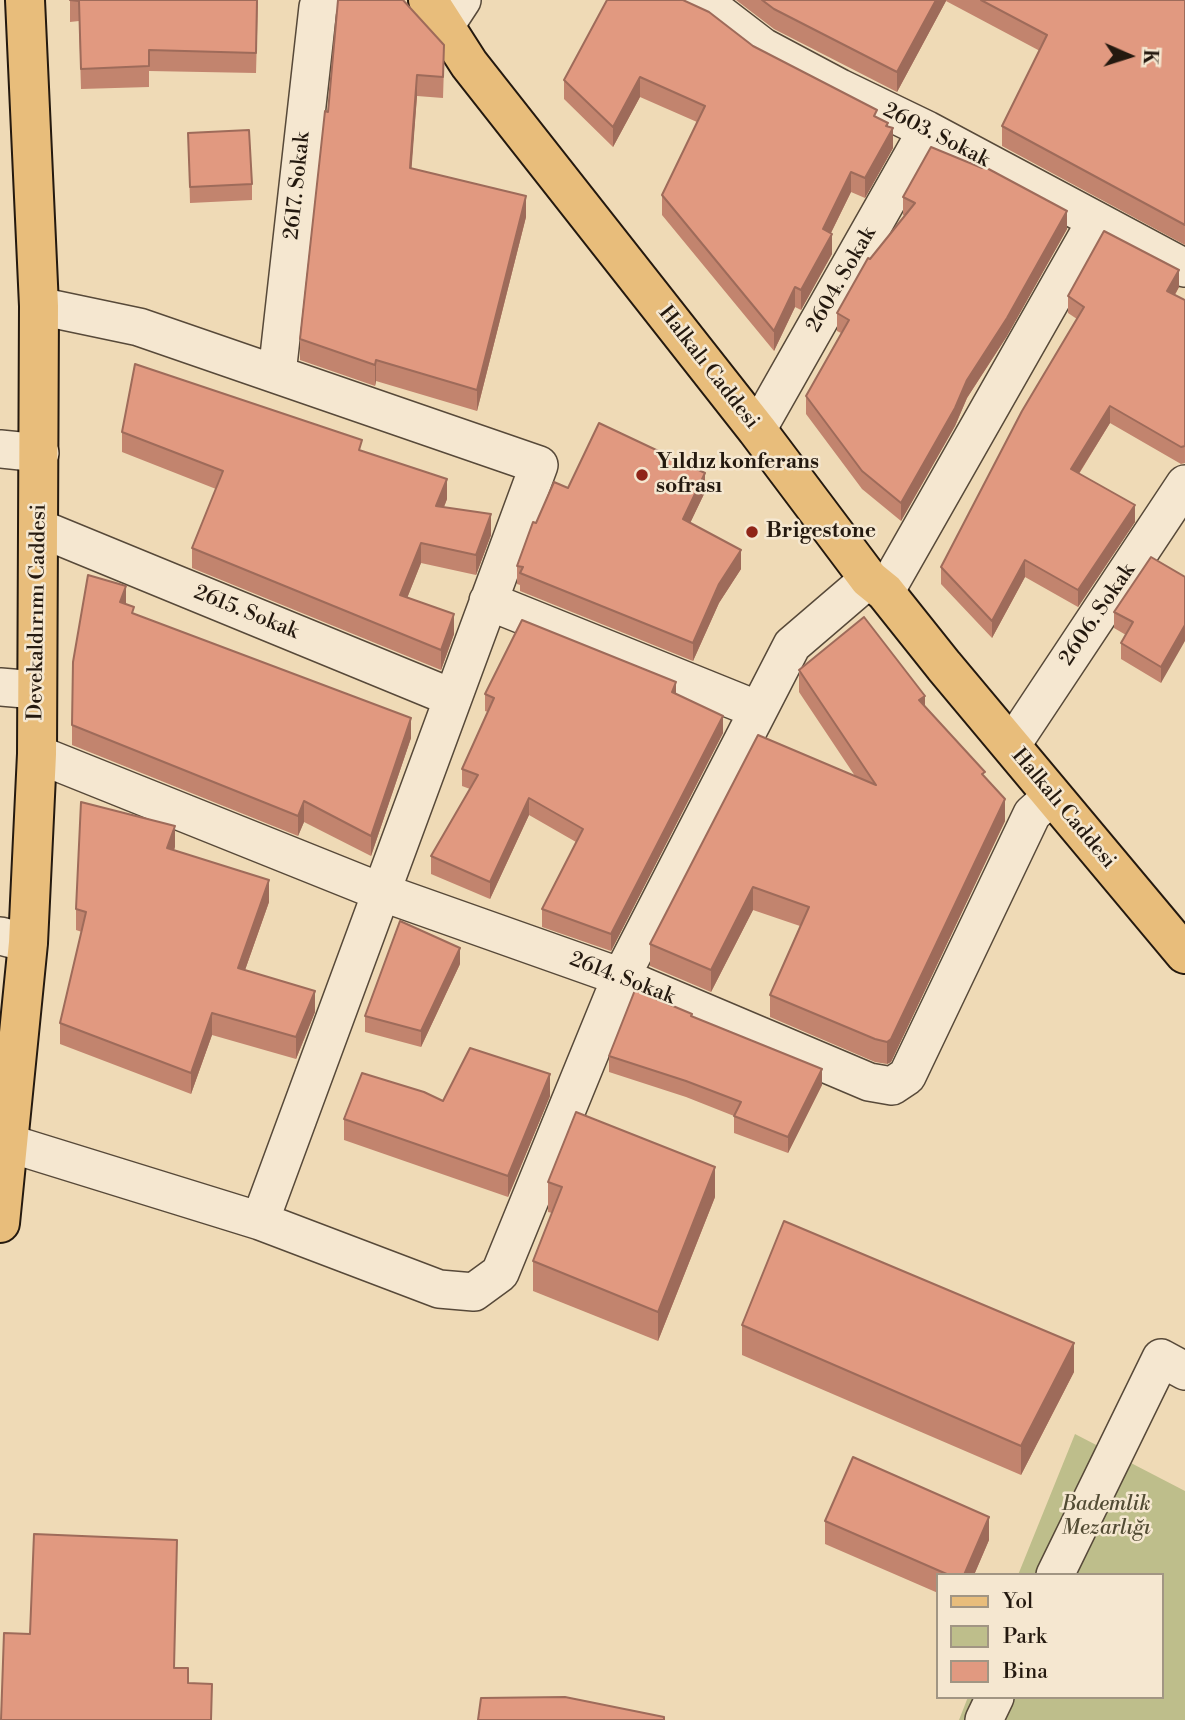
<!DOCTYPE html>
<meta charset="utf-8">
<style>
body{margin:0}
#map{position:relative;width:1185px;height:1720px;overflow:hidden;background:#efdab6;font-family:"Libre Bodoni",serif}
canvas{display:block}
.legend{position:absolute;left:936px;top:1573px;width:228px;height:126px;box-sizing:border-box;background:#f5e7d0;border:2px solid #a19583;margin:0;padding:9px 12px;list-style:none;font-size:21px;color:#24190f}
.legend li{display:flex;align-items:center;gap:14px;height:35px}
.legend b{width:35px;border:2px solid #a19583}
.north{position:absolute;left:1094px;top:21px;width:70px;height:70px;-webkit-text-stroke:5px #f5e7d0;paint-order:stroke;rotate:93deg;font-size:19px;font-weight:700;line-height:28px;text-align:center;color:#24190f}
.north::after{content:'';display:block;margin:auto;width:24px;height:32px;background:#24190f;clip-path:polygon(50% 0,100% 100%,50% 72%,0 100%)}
</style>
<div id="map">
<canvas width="1185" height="1720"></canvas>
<ul class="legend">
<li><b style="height:9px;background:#e8bd7b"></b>Yol</li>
<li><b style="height:19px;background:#bebe8b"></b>Park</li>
<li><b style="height:19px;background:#e19980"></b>Bina</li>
</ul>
<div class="north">K</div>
</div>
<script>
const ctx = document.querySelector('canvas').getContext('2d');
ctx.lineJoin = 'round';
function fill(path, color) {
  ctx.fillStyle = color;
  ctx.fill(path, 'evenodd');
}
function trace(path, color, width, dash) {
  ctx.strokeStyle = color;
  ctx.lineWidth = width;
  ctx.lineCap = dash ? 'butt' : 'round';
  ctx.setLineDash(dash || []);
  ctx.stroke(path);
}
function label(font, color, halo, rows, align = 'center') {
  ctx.font = font + ' "Libre Bodoni",serif';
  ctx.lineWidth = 5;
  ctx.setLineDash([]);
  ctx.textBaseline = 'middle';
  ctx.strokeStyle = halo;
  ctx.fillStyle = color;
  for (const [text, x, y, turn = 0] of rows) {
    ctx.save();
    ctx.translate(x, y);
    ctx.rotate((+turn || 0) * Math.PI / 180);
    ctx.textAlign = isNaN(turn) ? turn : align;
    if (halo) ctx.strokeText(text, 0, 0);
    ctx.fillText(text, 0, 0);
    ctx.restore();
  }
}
const green = new Path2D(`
 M1075,1434l110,57v229h-226l9,-23h194v-122h-144z`);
const minor = new Path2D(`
 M690,0l30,14 43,33 77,41 87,42 258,138
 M445,26l17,-26
 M39,306l100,21 400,138 -279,756
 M277,374l41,-367 5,-7
 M757,430l170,-300
 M0,449l40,4
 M39,528l414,170
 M885,592l211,-371
 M488,601l270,109
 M0,687l36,3
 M1011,746l174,-262
 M37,754l344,138 240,85 248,105 23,4 15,-10 125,-262 20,-18
 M0,936l28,7
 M8,1143l252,78 179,68 35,3 26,-19 121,-296 171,-332 77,-66
 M1055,1575l106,-217 24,13
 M984,1720l11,-23`);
const primary = new Path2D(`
 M428,0l41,64 288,366 112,149 16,13 59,74 241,288
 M0,1223l28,-280 9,-189 2,-448 -14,-306`);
const wall = new Path2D(`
 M70,0h188l-2,73 -107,-2v16l-68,2 -2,-68 -9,1z
 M338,0l106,66 -1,32 -26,-2 -6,72 115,49 -49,194 -101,-30 -1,5 -75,-26v-21l28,-227z
 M736,0h449v245l-183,-99v-20l38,-75 -94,-50 -49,91 -123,-63z
 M753,46l124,72 11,8 5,22 -28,50 -14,-6 -20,41 1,21 -31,56 -6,-3 -21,44 -112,-136v-20l35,-73 -57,-25 -27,50 -49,-48v-19z
 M188,133l64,51v16l-62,3z
 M903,197l164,32 -60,107 -40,62 -12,28 -54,95 -39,-32 -56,-75v-18l35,-63 -4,-2v-18l33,-54 35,-43 -2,-1z
 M1179,287l-4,8 10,5v163l-4,1 -71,-41 -31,51 56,48 -57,85 -53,-30 -33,61 -51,-54v-17l136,-248 -9,-6v-17z
 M122,432l240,19 85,48 -3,8 47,28 -15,40 -55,-12 -14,35 47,36 -13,36 -249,-102v-20l24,-59 -94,-37z
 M568,488l137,4 -15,31 51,46 -22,34 -26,58 -173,-70v-6l-3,-1v-18l19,-43z
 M1185,577l-24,106 -40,-24v-16l5,-8 -12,-7v-16z
 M126,604l8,10 277,124 -40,118 -67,-34 -6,14 -226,-91v-20z
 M799,670l126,37 60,70 20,44 -114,241 -4,2 -12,-2 -105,-45v-22l30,-69 -47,-16 -42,82 -61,-26v-22l205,-168 -56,-84z
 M485,694h191l47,39 -112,218 -69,-24v-18l34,-67 -47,-27 -39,84 -59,-25v-18l39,-67 -8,-3v-17l26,-57 -3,-1z
 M175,847l-1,3 95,52 -24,68 70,42 -19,47 -84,-24 -21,59 -131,-50v-21l22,-91 -6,-2v-21z
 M460,964l-39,83 -56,-15v-16z
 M692,1017l130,68 -34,68 -54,-20v-17l-48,-19 -77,-25v-16z
 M550,1096l-42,101 -164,-57v-21l99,-18z
 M548,1182l167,15 -57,144 -125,-50v-30l19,-48 -4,-1z
 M742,1325l332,47 -53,103 -279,-120z
 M825,1521l164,19 -15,35h-36v18l-113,-49z`);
const shadedWall = new Path2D(`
 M936,0h10v1l-49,91v-20z
 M417,75v21l-7,93v-21z
 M640,77v20l-27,50v-20z
 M888,123v14l5,-9v20l-28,50v-20z
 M851,172v20l-28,57v-20z
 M526,196v21l-49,194v-21z
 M1067,211v18l-60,107 -40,62 -12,28 -54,95v-18l66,-123z
 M832,234v20l-31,56v-20z
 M1179,270v17l-12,21v-17z
 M795,287v20l-21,44v-20z
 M376,360v21l-1,5v-21z
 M1110,406v17l-39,63v-17z
 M705,473v19l-22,46v-19z
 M447,479v20l-11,28v-21z
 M1135,505v17l-57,85v-17z
 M491,514v21l-15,40v-20z
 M421,543v20l-21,53v-21z
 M741,550v19l-22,34 -26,58v-18l26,-59z
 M1025,560v17l-33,61v-17z
 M126,586v21l-6,-5z
 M454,614v20l-13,36v-20z
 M1185,625v16l-24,42v-16z
 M676,682v18l-4,-8z
 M925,696v22l-6,-18z
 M723,716v17l-112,218v-17z
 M411,718v20l-40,118v-20z
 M529,798v17l-39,84v-17z
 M1005,799v22l-114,241 -4,2v-22z
 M304,801v21l-6,14v-20z
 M175,826v21l-8,22v-21z
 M269,880v22l-31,88v-22z
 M753,887v23l-42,82v-22z
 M460,948v16l-39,83v-16z
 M315,991v21l-19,47v-22z
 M212,1013v22l-21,59v-21z
 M822,1069v16l-34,68v-16z
 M550,1074v22l-42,101v-21z
 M715,1167v30l-57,144v-29z
 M1074,1343v29l-53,103v-29z
 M989,1517v23l-15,35h-10z`);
const building = new Path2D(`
 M70,0h187l-1,53 -107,-3v16l-68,3 -2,-68z
 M338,0h65l41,45 -1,32 -26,-2 -7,93 116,28 -49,194 -101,-30 -1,5 -75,-26 25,-228 3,1z
 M607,0h76l26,12 44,34 124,64 -3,6 14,7 -2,3 7,2 -28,50 -14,-6 -28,57 9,5 -31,56 -6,-3 -21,44 -112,-136 43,-89 -65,-29 -27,50 -49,-47z
 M762,0h174l-39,72 -123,-63z
 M981,0h204v225l-183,-99 45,-91z
 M249,130l3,54 -62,3 -2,-54z
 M931,147l51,21 1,-2 84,45 -60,107 -40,62 -12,28 -54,95 -39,-32 -56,-75 43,-76 -12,-7 31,-55 2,1 45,-56 -12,-6z
 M1104,231l75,39 -12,21 18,9v146l-4,1 -71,-41 -39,63 64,36 -57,85 -53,-30 -33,61 -51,-54 81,-156 62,-104 -16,-11z
 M135,364l227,76 -3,10 88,29 -11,27 55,8 -15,41 -55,-12 -21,52 54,19 -13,36 -249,-102 31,-77 -101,-39z
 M599,423l106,50 -22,46 58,31 -22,34 -26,59 -173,-70 3,-6 -6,-1 16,-44 3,1 18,-41 14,6z
 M1151,557l34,20v48l-24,42 -40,-24 12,-21 -19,-10z
 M88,575l38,11 -6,16 14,5 -2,6 279,105 -40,118 -67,-35 -6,15 -226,-91 1,-63z
 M864,617l61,79 -6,4 66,72 -3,2 23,25 -114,240 -4,3 -12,-3 -105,-44 39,-88 -56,-20 -42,83 -61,-26 108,-209 118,50 -77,-115z
 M522,620l154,62 -4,10 51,24 -112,218 -69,-25 41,-80 -54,-31 -39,84 -59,-26 47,-81 -16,-6 32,-71 -9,-4z
 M81,802l94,24 -8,22 102,32 -31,88 77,23 -19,46 -84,-24 -21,60 -131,-50 26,-111 -10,-3z
 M400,921l60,27 -39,83 -56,-15z
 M635,990l57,24 -1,2 131,53 -34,68 -54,-21 7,-14 -55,-21 -77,-25z
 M470,1048l80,26 -42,102 -164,-57 18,-46 62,19 19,9z
 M576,1112l139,55 -57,145 -125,-51 29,-74 -14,-5z
 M784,1221l290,122 -53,103 -279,-121z
 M853,1457l136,60 -25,58h-15l-124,-54z
 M34,1534l143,6 -3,128h14v15l24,1 -1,36h-210l3,-87 26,1z
 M565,1697l99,20v3h-186l3,-22z`);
const markers = [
 [642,475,7,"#8f2418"],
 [752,532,7,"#8f2418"]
];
const streetNames = [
 ["2603. Sokak",936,136,27],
 ["2617. Sokak",298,186,-84],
 ["2604. Sokak",842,280,-60],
 ["Halkalı Caddesi",708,368,52],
 ["Devekaldırımı Caddesi",38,612,-89],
 ["2615. Sokak",246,613,22],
 ["2606. Sokak",1098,615,-56],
 ["Halkalı Caddesi",1063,809,50],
 ["2614. Sokak",622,979,21]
];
const poiNames = [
 ["Yıldız konferans",656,463],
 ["sofrası",656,487],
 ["Brigestone",766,532]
];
const parkNames = [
 ["Bademlik",1106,1505],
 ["Mezarlığı",1106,1529]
];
fill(green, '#bebe8b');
trace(minor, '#574939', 40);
trace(primary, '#24190f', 42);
trace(minor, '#f5e7d0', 37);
trace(primary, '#e8bd7b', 38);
fill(wall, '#c2846e');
fill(shadedWall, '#9e6b5a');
fill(building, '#e19980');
trace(building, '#9e6b5a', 2);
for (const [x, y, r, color] of markers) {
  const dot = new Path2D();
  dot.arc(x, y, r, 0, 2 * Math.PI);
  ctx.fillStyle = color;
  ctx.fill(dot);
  trace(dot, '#f5e7d0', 2.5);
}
label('21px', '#24190f', '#f5e7d0', streetNames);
label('bold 21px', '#24190f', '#f5e7d0', poiNames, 'left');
label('italic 21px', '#524b34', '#f5e7d0', parkNames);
</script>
